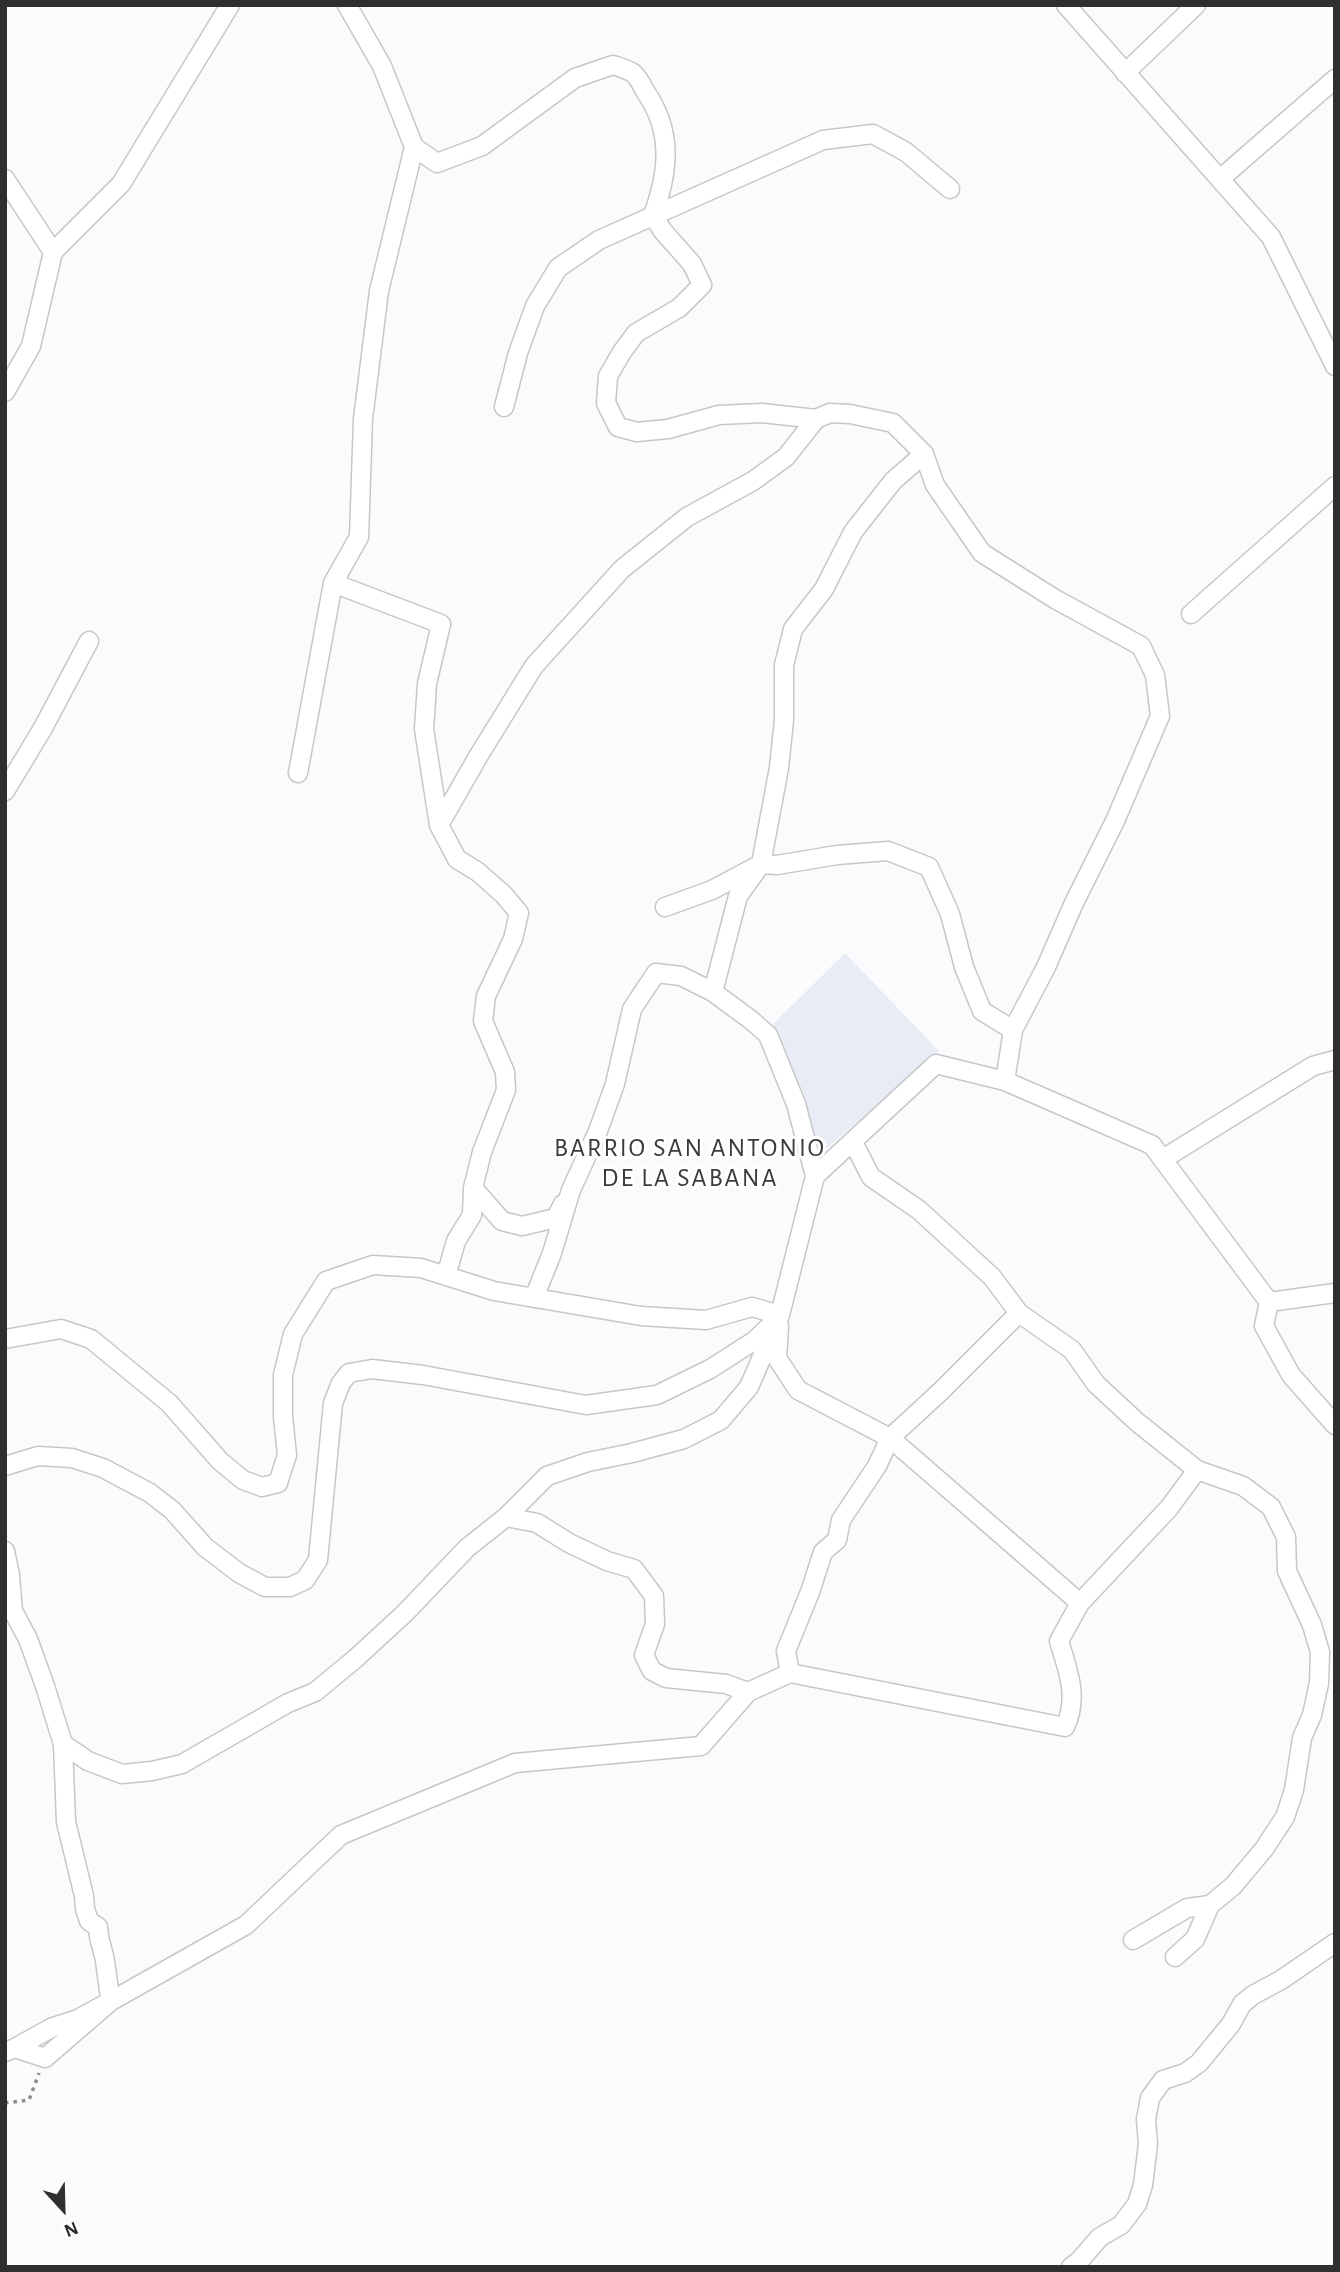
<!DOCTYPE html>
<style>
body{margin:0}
#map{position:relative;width:1340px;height:2272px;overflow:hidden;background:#fafbfd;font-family:"Alegreya Sans",sans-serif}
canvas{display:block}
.frame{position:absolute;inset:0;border:7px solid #2f2f30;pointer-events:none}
.north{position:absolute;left:28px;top:2174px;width:70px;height:70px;-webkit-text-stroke:5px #fff;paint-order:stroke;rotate:158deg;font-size:19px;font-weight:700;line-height:28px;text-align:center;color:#2f2f30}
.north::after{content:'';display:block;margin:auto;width:24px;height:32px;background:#2f2f30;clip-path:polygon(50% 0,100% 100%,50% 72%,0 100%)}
</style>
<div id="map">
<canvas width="1340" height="2272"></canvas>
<div class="frame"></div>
<div class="north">N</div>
</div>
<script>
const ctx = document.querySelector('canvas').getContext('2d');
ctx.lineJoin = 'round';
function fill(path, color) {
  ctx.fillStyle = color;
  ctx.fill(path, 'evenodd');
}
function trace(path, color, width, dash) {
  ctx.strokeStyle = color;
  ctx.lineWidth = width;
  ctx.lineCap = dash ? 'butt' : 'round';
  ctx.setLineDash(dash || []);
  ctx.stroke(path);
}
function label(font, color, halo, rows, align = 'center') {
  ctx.font = font + ' "Alegreya Sans",sans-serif';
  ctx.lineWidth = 6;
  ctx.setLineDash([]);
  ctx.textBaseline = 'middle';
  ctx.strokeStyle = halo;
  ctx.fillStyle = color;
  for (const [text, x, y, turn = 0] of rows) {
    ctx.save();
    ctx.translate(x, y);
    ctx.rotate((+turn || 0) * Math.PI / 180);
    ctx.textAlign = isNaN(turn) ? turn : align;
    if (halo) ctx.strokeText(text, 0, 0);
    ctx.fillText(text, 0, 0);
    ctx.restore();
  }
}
const built = new Path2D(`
 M845,953l94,98 -120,104 -46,-131z`);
const path = new Path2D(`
 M5,2103l24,-3 10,-27`);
const street = new Path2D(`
 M1066,5l205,232 64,129
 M1125,73l71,-68
 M414,147l23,16 45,-17 93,-68 38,-13c6,2 14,4 20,8 5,4 9,12 12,18 28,40 24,80 8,124l9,15 30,34 10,21 -23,23 -43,25 -14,19 -14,24 -2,27 12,24 19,5 31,-3 51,-14 43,-2 54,6 14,-6 20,1 43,9 31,31 11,31 47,68 73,46 86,47 14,29 5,41 -45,105 -41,82 -28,64 -33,63 -8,51
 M5,179l48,73
 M1220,179l115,-100
 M5,392l26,-46 22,-94 68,-68 109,-179
 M504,407l14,-54 17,-47 23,-38 41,-28 224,-100 50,-6 33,18 44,37
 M333,583l108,41 -14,60 -3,45 15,96 18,34 21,13 26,23 15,18 -6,26 -27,57 -3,25 22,51 1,18 -24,62 -9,36 -1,27 -16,26 -10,35
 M1191,614l144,-128
 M298,773l35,-190 26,-46 4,-118 16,-128 35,-144 -32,-81 -35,-61
 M5,791l38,-63 46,-87
 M439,825l40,-70 55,-89 88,-97 65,-52 66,-36 33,-24 30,-38
 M665,907l47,-17 49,-26 16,1 60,-10 51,-4 41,16 21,47 14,53 18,44 31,19
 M713,992l25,-96 23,-32 18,-96 5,-48v-55l9,-36 31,-40 29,-57 40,-51 31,-27
 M853,1142l18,35 48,33 73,67 27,36 53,37 24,34 41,38 60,48 46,16 28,21 15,30 1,34 25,54 8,27 -1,31 -7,32 -10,23 -8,52 -9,27 -21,32 -31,37 -23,19 -15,34 -20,18
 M1163,1159l150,-93 22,-6
 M473,1188l29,33 20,5 34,-8 7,-14
 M534,1298l18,-45 19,-63 27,-59 17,-47 17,-75 24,-36 25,3 32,16 38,28 17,15 28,69 19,72
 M1269,1302l-5,24 27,49 44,50
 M5,1339l56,-10 30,10 78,64 51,58 23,19 19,7 16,-4 9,-28 -4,-39v-41l10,-41 33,-53 47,-16 48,3 73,23 147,25 65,4 46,-13 28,8
 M5,1466l33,-10 34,2 31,10 47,25 22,17 33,37 34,26 26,14h25l15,-7 13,-20 15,-157 8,-20 8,-10 23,-4 51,6 163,30 71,-10 53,-26 44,-28 19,-18
 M506,1517l31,6 32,20 38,18 27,8 20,27 1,28 -11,31 8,16 14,7 60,6 22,8
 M5,1551l5,24 3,36 15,28 17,47 18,58 25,17 34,13 30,-3 30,-7 106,-61 27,-11 40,-33 50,-46 62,-65 39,-31 41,-41 41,-14 44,-9 52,-14 37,-19 28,-33 31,-72 35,-139 121,-112 69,17 147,64 117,157 66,-9
 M1080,1603l89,-95 28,-38
 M790,1673l-4,-22 24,-59 13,-40 14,-12 4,-20 36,-54 13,-28 51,-47 78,-78
 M1133,1940l54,-32 23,-3
 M15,2048l38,-21 25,-8 33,-18c-3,-14 -4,-27 -6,-40 -2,-12 -7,-22 -7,-34l-9,-6 -4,-12 -1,-13 -18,-74 -3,-78
 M5,2052l10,-4 30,10 66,-57 135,-76 95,-90 174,-72 186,-17 47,-54 42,-19 275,54c14,-30 3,-56 -6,-86l21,-38 -190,-165 -92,-48 -21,-32 2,-32
 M1071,2267l9,-7 20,-23 21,-12 16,-21 6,-19 5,-41 -2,-25 4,-21 13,-18 22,-7 14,-10 32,-39 11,-20 11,-9 28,-15 54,-37`);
const neighbourhoodNames = [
 ["BARRIO SAN ANTONIO",690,1148],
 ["DE LA SABANA",690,1178]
];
fill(built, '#e8edf5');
trace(street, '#c6c7c9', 21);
trace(path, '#8c8c8e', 3.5, [3.5, 5]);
trace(street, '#fff', 18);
ctx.letterSpacing = '2px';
label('26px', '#3b3b3d', '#fff', neighbourhoodNames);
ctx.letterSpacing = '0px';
</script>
